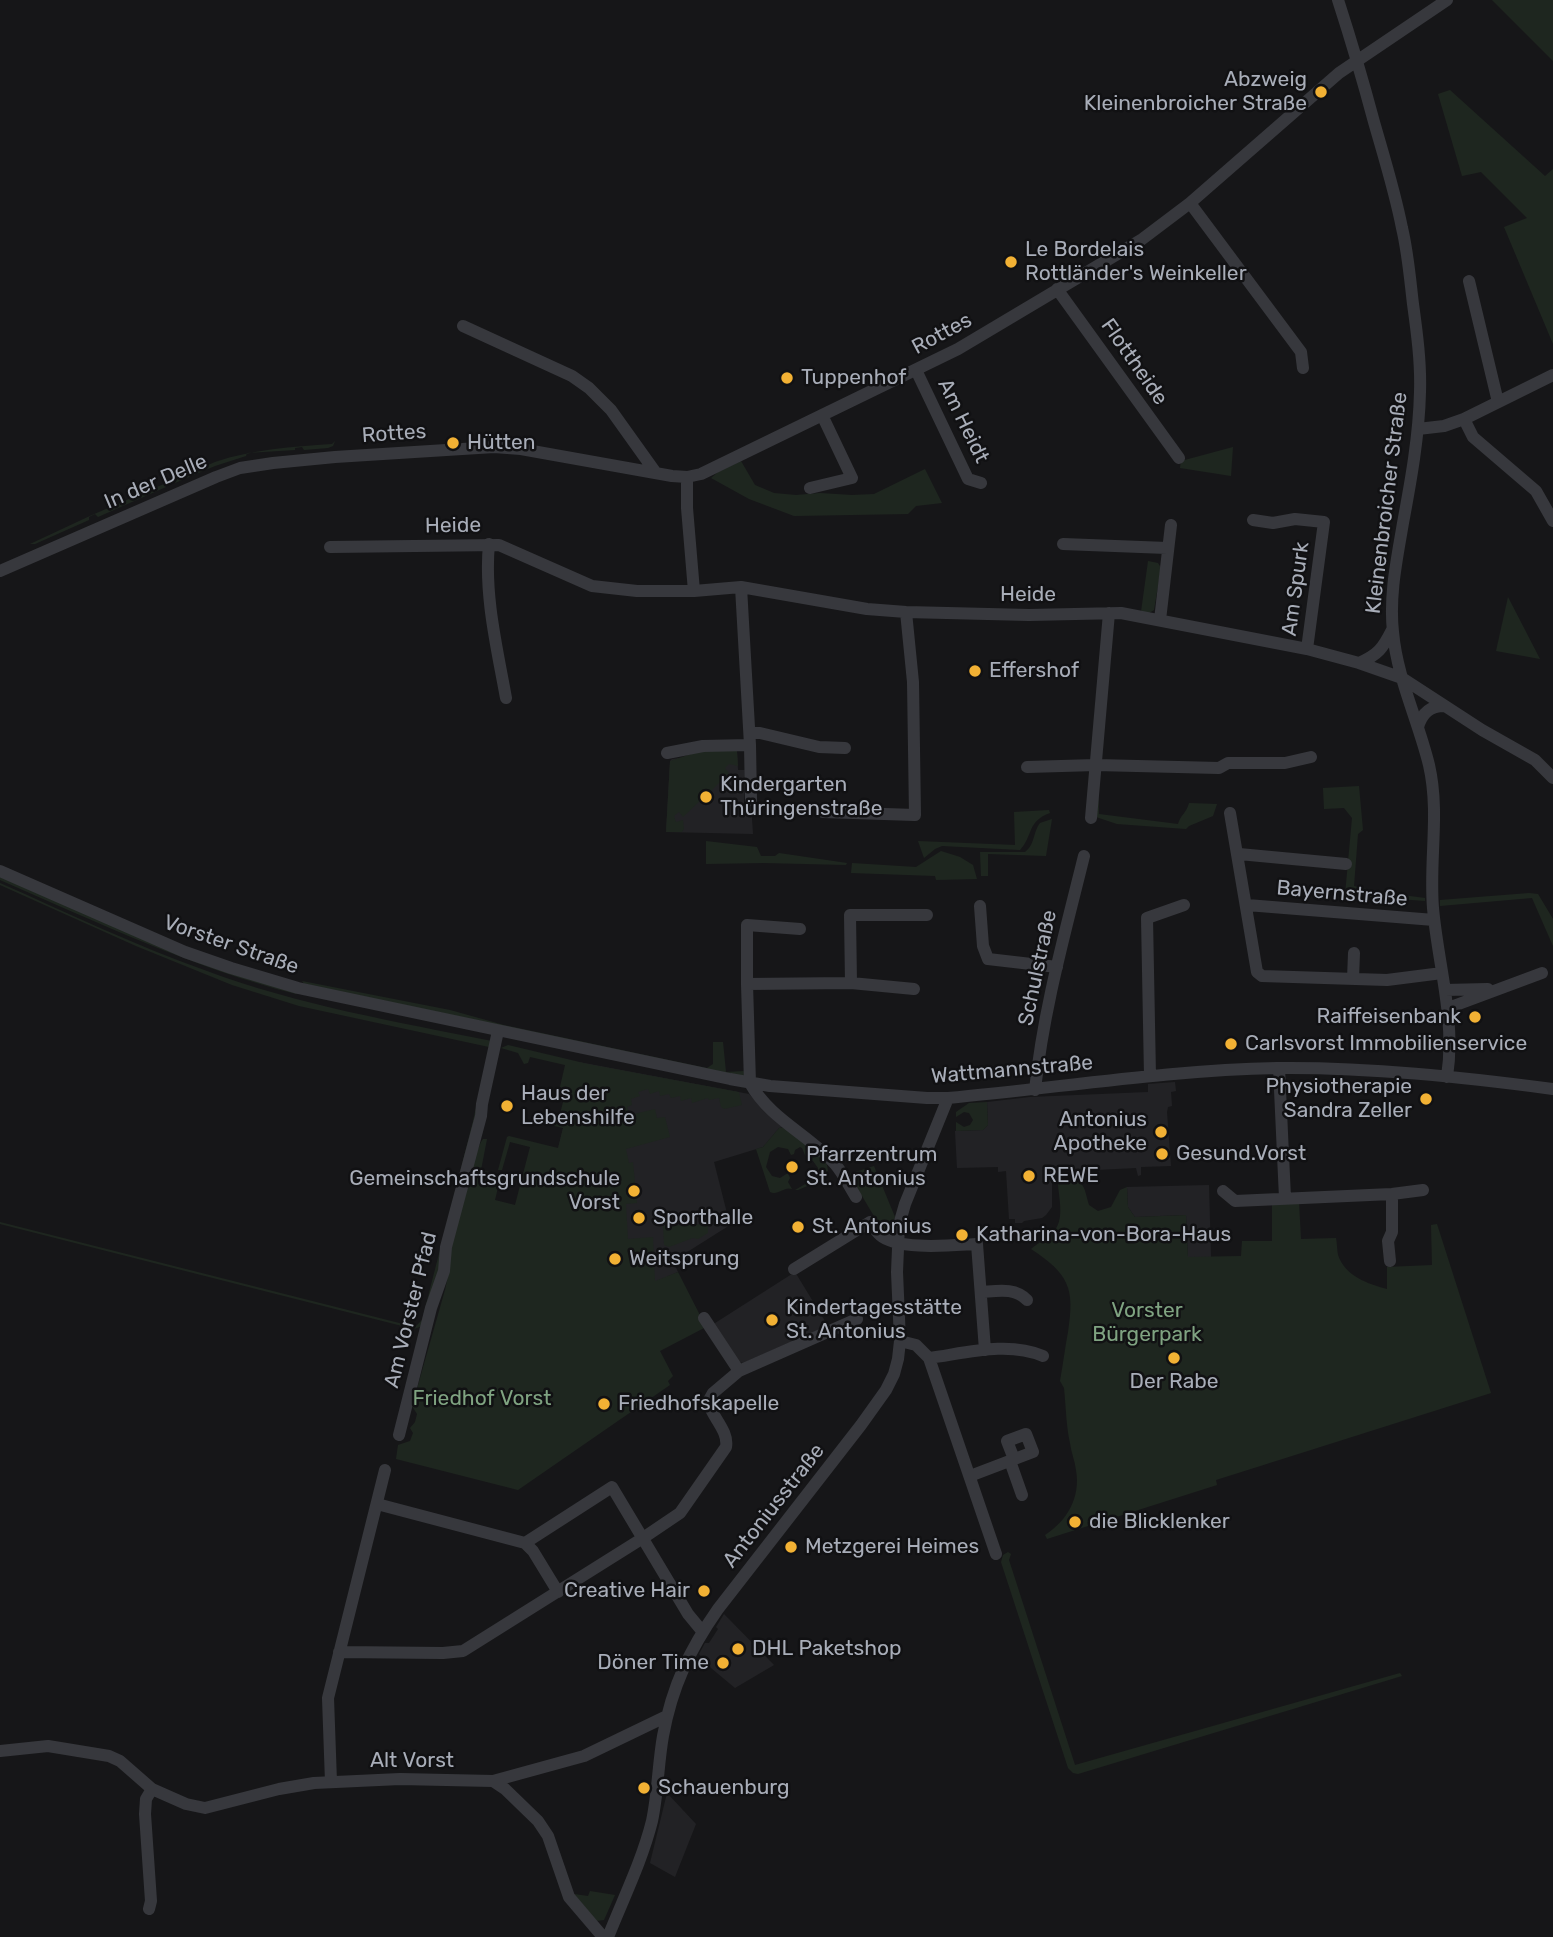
<!DOCTYPE html>
<meta charset="utf-8">
<style>
body{margin:0}
canvas{display:block;background:#161618}
</style>
<canvas width="1553" height="1937"></canvas>
<script>
const ctx = document.querySelector('canvas').getContext('2d');
ctx.lineJoin = 'round';
function fill(path, color) {
  ctx.fillStyle = color;
  ctx.fill(path, 'evenodd');
}
function trace(path, color, width, dash) {
  ctx.strokeStyle = color;
  ctx.lineWidth = width;
  ctx.lineCap = dash ? 'butt' : 'round';
  ctx.setLineDash(dash || []);
  ctx.stroke(path);
}
function label(font, color, halo, rows, align = 'center') {
  ctx.font = font + ' Rubik,sans-serif';
  ctx.lineWidth = 5;
  ctx.setLineDash([]);
  ctx.textBaseline = 'middle';
  ctx.strokeStyle = halo;
  ctx.fillStyle = color;
  for (const [text, x, y, turn = 0] of rows) {
    ctx.save();
    ctx.translate(x, y);
    ctx.rotate((+turn || 0) * Math.PI / 180);
    ctx.textAlign = isNaN(turn) ? turn : align;
    if (halo) ctx.strokeText(text, 0, 0);
    ctx.fillText(text, 0, 0);
    ctx.restore();
  }
}
const built = new Path2D(`
 M737,751l1,19h7l-1,33 7,1 2,30 -87,-2 4,-71 2,-2z
 M579,1062l170,32 36,33 -6,1 -16,19 -49,15 16,63 -57,36 5,11 -163,71 43,-194z
 M1175,1082l1,9 -5,1 1,14 -4,1 -1,5 4,54 -30,1v8l-3,1 -2,-8 -81,4v8l-3,1v26l-6,8 -4,3 -18,3 -2,2h-7v-4h-6l-3,-48 -8,1v-5l-41,1 -2,-37 28,-1 5,-5 -1,-23 43,-5 118,-5v-8z
 M1209,1185l2,72h-23l-2,-42 -51,2 -7,-10 -1,-20z
 M795,1272l33,54 -85,37 -6,-2 -25,-36z
 M724,1614l50,51 -39,23 -24,-20 -12,-14 6,-11h4l9,-14 -2,-2z
 M667,1793l29,31 -21,53 -25,-14z`);
const green = new Path2D(`
 M1492,0h61v61z
 M1450,90l95,86 8,-7v175l-49,-117 23,-9 -46,-46 -19,4 -24,-82z
 M335,441l-2,5 -5,2 -24,2 -2,-3 -7,1v2l-48,3 -1,3 -31,10 -40,17 -2,-2 -6,3 -1,3 -68,30 -3,-3 -6,3v3l-54,24h-5l62,-29 123,-53c38,-13 77,-15 117,-18z
 M1233,447l-2,29 -51,-8 1,-7z
 M741,461l14,24 19,8 22,2 24,-2 32,2 22,-1 51,-25 17,34 -26,3 -8,8 -114,2 -45,-17 -38,-21 7,-6z
 M1148,561l10,2 3,5 -7,42 -5,3 -8,-1z
 M1508,597l32,62 -44,-8z
 M703,750l34,1 1,15 -9,-2 -4,4 4,5 -17,17 1,11 -2,1 -10,-2 -18,17 -4,-5 -5,4 2,6 7,-2 1,9 -2,3h-16l4,-71z
 M1098,769l1,45 79,10c3,-10 8,-10 11,-21l28,1 -4,12 -24,10 -3,3 -69,-5 -21,-7z
 M1359,786l4,44 -5,4 -4,52 26,6 45,6v3l-80,-6 7,-77 -8,-10 -20,1 -1,-21z
 M1049,810l1,3c-23,8 -17,23 -30,37l-78,-4 -7,3 -11,9 -6,-17 97,4 -1,-33z
 M1052,819l-6,37 -58,-2v22h-7l-1,-24h45c10,-7 8,-20 15,-29z
 M706,841l51,6 4,9h14l4,-3 68,10 -1,2 -82,-2 -58,1z
 M941,851l19,6 13,8 4,14 -41,1 -1,-4 -84,-3 1,-10 64,4z
 M0,877l296,115v2c-103,-26 -199,-72 -296,-114z
 M0,883c68,30 136,63 207,88 91,34 190,51 285,70l-50,221 -20,64 -8,3 -414,-105v-2l415,105 7,-7 51,-199 16,-74 -190,-41 -67,-21 -96,-39 -136,-61z
 M1529,893l9,1 15,25v27l-21,-48 -92,8v-6z
 M302,981l148,29 54,15 203,43 6,-4v-22h10l3,30 19,-1v6l-441,-93z
 M508,1045l80,19 151,28 3,13 -18,4 -3,-2 -2,-9 -10,2 -1,-2 -16,5 -1,-5 -10,3 -1,-5 -9,2 -2,-4 -9,2 -1,-5 -9,3 -2,-5 -10,3 2,4 -9,3 1,6 -5,2 3,8 25,-6 2,9 8,-1 5,20 -44,12 3,14 4,-1 4,41 -11,1 2,35 25,-2 2,44 23,-9 28,55 -46,24 13,25 -5,5 2,4 -152,105 -122,-31 2,-14 12,-4 3,-8 -3,-5 5,-6 2,-8 -5,-8 33,-116 5,-23v-17l22,-87 9,-21 2,-3h4l-6,31 20,5 -6,25 20,5 15,-58 -20,-5 -8,28h-4l9,-33 2,-1 49,12 5,-20 -13,-3 3,-12 7,1 6,-24 -6,-3 5,-22 -35,-8 -2,6 -4,1 -6,-11 -17,-5z
 M987,1102l1,23 -5,5 -27,1v-9l8,5 6,-2 3,-5 -4,-7 -5,-1 -8,5v-5l13,-9z
 M785,1127l39,32 3,6 1,6 -17,9 1,4 -14,6h-3l12,-7v-5l10,-6 1,-4 -5,-7 -5,1 -6,-14 -2,-1 -5,3 -1,4 -3,1 -3,-6 -10,-2 -8,5 -4,15 6,9 8,2 8,-5 2,5 -2,4 4,7c-8,-3 -14,7 -22,3l-14,-43 7,-2 16,-19z
 M874,1166l21,51 -4,13c-4,2 -7,1 -10,-2l-32,-54z
 M1064,1179c22,0 20,10 25,26l9,6 13,-4 9,-17 7,-3 1,20 7,10 51,-2 2,42 53,-1 1,-15h30v-38l27,-1 2,37 35,-1c1,5 1,12 2,17 7,21 30,29 49,34v-22l45,-2 -1,-40 6,-1 54,169 -275,87 1,5 -170,54 -2,-4c22,-14 36,-38 31,-65 -1,-9 -5,-18 -6,-27 -4,-18 -4,-37 -6,-55l-4,-7c3,-17 5,-33 8,-49 7,-44 1,-58 -37,-83 7,-6 16,-10 22,-17 12,-11 6,-33 5,-48z
 M708,1224v9l-10,6 -5,-1 -24,9 -5,-2 -1,-19z
 M1008,1552l3,2 -2,6 66,205 325,-92 2,3 -324,98 -5,-1 -5,-5 -67,-206 2,-7z
 M590,1891l25,4 -11,25 -8,1 -22,-27 14,2z`);
const minor = new Path2D(`
 M1338,0c13,40 25,81 36,122 10,35 21,70 28,106 6,25 8,51 11,76 4,29 8,59 7,88 -1,44 -9,88 -17,131 -6,36 -14,72 -10,109 4,46 25,88 36,133 11,48 0,95 4,143 5,57 23,112 14,169
 M1190,203l111,149 2,16
 M1469,281l29,121
 M1057,289l122,169
 M463,326l109,50 17,12 22,22 45,63
 M916,370l52,109 13,4
 M1464,419l9,18 63,54 17,30
 M1418,429l26,-3 20,-7 89,-44
 M687,477v31l7,83 47,-4 126,22 39,3 123,3 92,-2 186,36 52,14 43,15 80,52 53,30 18,18
 M810,488l42,-10 -30,-63
 M1253,520l20,3 22,-4 29,3 -17,127
 M489,544c-5,51 8,104 17,154
 M1063,544l104,4
 M330,547l169,-2 93,41 45,5h57
 M0,571l216,-94 24,-9 33,-5 62,-6 159,-10 27,2 151,27 15,1 14,-3 257,-125 183,-109 49,-37 149,-130 108,-73
 M741,587l9,158 1,55
 M1160,620l11,-95
 M1359,663c19,-8 24,-15 33,-33
 M1418,727c4,-14 12,-21 26,-21
 M750,733h10l59,14 26,1
 M667,753l36,-7 47,-1
 M1027,767l69,-2 123,3 9,-5h57l26,-6
 M823,812l92,3 -2,-133 -7,-70
 M1230,813l27,159 5,4 125,4 55,-7
 M1091,818l18,-205
 M1239,854l107,10
 M0,871l185,81 46,16 67,20 432,91 40,7 157,12h21c110,-10 219,-28 329,-30 92,-1 185,9 276,21
 M1247,905l187,15
 M980,906l3,40 5,13 69,8
 M800,929l-53,-4v59l3,99c20,36 58,51 85,81 8,9 14,22 21,33
 M1353,979l1,-26
 M851,983l-1,-68h77
 M747,984l104,-1 63,6
 M1445,990l43,-1
 M1448,1008l94,-35
 M1279,1068l6,130
 M1150,1076l-3,-158 37,-13
 M1035,1090c8,-79 30,-157 49,-234
 M1223,1191l12,10 157,-7 31,-4
 M1390,1261l-2,-20 4,-9v-38
 M794,1269l76,-47c3,4 6,10 10,13 18,16 74,10 97,9l8,106
 M981,1292c16,-1 34,-5 46,8
 M900,1341l16,4 13,13 67,196
 M929,1358c37,-5 79,-17 114,-2
 M739,1371l118,-52
 M399,1435l32,-127 13,-37 2,-24 35,-131 1,-12 16,-73
 M1010,1461l12,34
 M970,1476l63,-24 -7,-18 -19,7 7,18
 M377,1504l148,39 8,8 25,41
 M525,1543l87,-56 76,127 14,17
 M339,1652l104,1 20,-2 180,-113 37,-25 46,-66c3,-16 -14,-30 -18,-45l5,-9 26,-22 -35,-53
 M0,1751l48,-5 61,10 11,5 32,28 34,15 19,4 74,-19 35,-6 86,-4 93,2 91,-25 83,-40
 M493,1781l12,8 33,32 10,15 21,61 34,40
 M331,1782l-3,-84 57,-228
 M149,1909l2,-8 -6,-87 1,-15 6,-10
 M608,1937c15,-38 34,-76 44,-116 6,-28 6,-57 11,-85 9,-50 27,-87 55,-127l143,-184 25,-35 8,-16 4,-15 2,-18 -3,-69 2,-47 6,-21 43,-106`);
const markers = [
 [1321,92,7,"#f2b134"],
 [1011,262,7,"#f2b134"],
 [787,378,7,"#f2b134"],
 [453,443,7,"#f2b134"],
 [975,671,7,"#f2b134"],
 [706,797,7,"#f2b134"],
 [1475,1017,7,"#f2b134"],
 [1231,1044,7,"#f2b134"],
 [1426,1099,7,"#f2b134"],
 [507,1106,7,"#f2b134"],
 [1161,1132,7,"#f2b134"],
 [1162,1154,7,"#f2b134"],
 [792,1167,7,"#f2b134"],
 [1029,1176,7,"#f2b134"],
 [634,1191,7,"#f2b134"],
 [639,1218,7,"#f2b134"],
 [798,1227,7,"#f2b134"],
 [962,1235,7,"#f2b134"],
 [615,1259,7,"#f2b134"],
 [772,1320,7,"#f2b134"],
 [1174,1358,7,"#f2b134"],
 [604,1404,7,"#f2b134"],
 [1075,1522,7,"#f2b134"],
 [791,1547,7,"#f2b134"],
 [704,1591,7,"#f2b134"],
 [738,1649,7,"#f2b134"],
 [723,1663,7,"#f2b134"],
 [644,1788,7,"#f2b134"]
];
const poiNames = [
 ["Abzweig",1307,80,"right"],
 ["Kleinenbroicher Straße",1307,104,"right"],
 ["Le Bordelais",1025,250],
 ["Rottländer's Weinkeller",1025,274],
 ["Tuppenhof",801,378],
 ["Hütten",467,443],
 ["Effershof",989,671],
 ["Kindergarten",720,785],
 ["Thüringenstraße",720,809],
 ["Raiffeisenbank",1461,1017,"right"],
 ["Carlsvorst Immobilienservice",1245,1044],
 ["Physiotherapie",1412,1087,"right"],
 ["Sandra Zeller",1412,1111,"right"],
 ["Haus der",521,1094],
 ["Lebenshilfe",521,1118],
 ["Antonius",1147,1120,"right"],
 ["Apotheke",1147,1144,"right"],
 ["Gesund.Vorst",1176,1154],
 ["Pfarrzentrum",806,1155],
 ["St. Antonius",806,1179],
 ["REWE",1043,1176],
 ["Gemeinschaftsgrundschule",620,1179,"right"],
 ["Vorst",620,1203,"right"],
 ["Sporthalle",653,1218],
 ["St. Antonius",812,1227],
 ["Katharina-von-Bora-Haus",976,1235],
 ["Weitsprung",629,1259],
 ["Kindertagesstätte",786,1308],
 ["St. Antonius",786,1332],
 ["Der Rabe",1174,1382,"center"],
 ["Friedhofskapelle",618,1404],
 ["die Blicklenker",1089,1522],
 ["Metzgerei Heimes",805,1547],
 ["Creative Hair",690,1591,"right"],
 ["DHL Paketshop",752,1649],
 ["Döner Time",709,1663,"right"],
 ["Schauenburg",658,1788]
];
const streetNames = [
 ["Rottes",942,334,-28],
 ["Flottheide",1134,362,55],
 ["Am Heidt",963,421,64],
 ["Rottes",394,434,-4],
 ["In der Delle",156,482,-23],
 ["Kleinenbroicher Straße",1387,503,-83],
 ["Heide",453,526,-1],
 ["Am Spurk",1296,589,-82],
 ["Heide",1028,595],
 ["Bayernstraße",1342,894,5],
 ["Vorster Straße",231,945,19],
 ["Schulstraße",1038,968,-78],
 ["Wattmannstraße",1012,1070,-5],
 ["Am Vorster Pfad",411,1310,-76],
 ["Antoniusstraße",774,1506,-52],
 ["Alt Vorst",412,1761]
];
const parkNames = [
 ["Vorster",1147,1311],
 ["Bürgerpark",1147,1335],
 ["Friedhof Vorst",482,1399]
];
fill(built, '#222225');
fill(green, '#1e261f');
trace(minor, '#37383d', 12);
for (const [x, y, r, color] of markers) {
  const dot = new Path2D();
  dot.arc(x, y, r, 0, 2 * Math.PI);
  ctx.fillStyle = color;
  ctx.fill(dot);
  trace(dot, '#111113', 2.5);
}
label('21px', '#a8adb8', '#111113', poiNames, 'left');
label('21px', '#a8adb8', '#111113', streetNames);
label('21px', '#7fa381', '#111113', parkNames);
</script>
